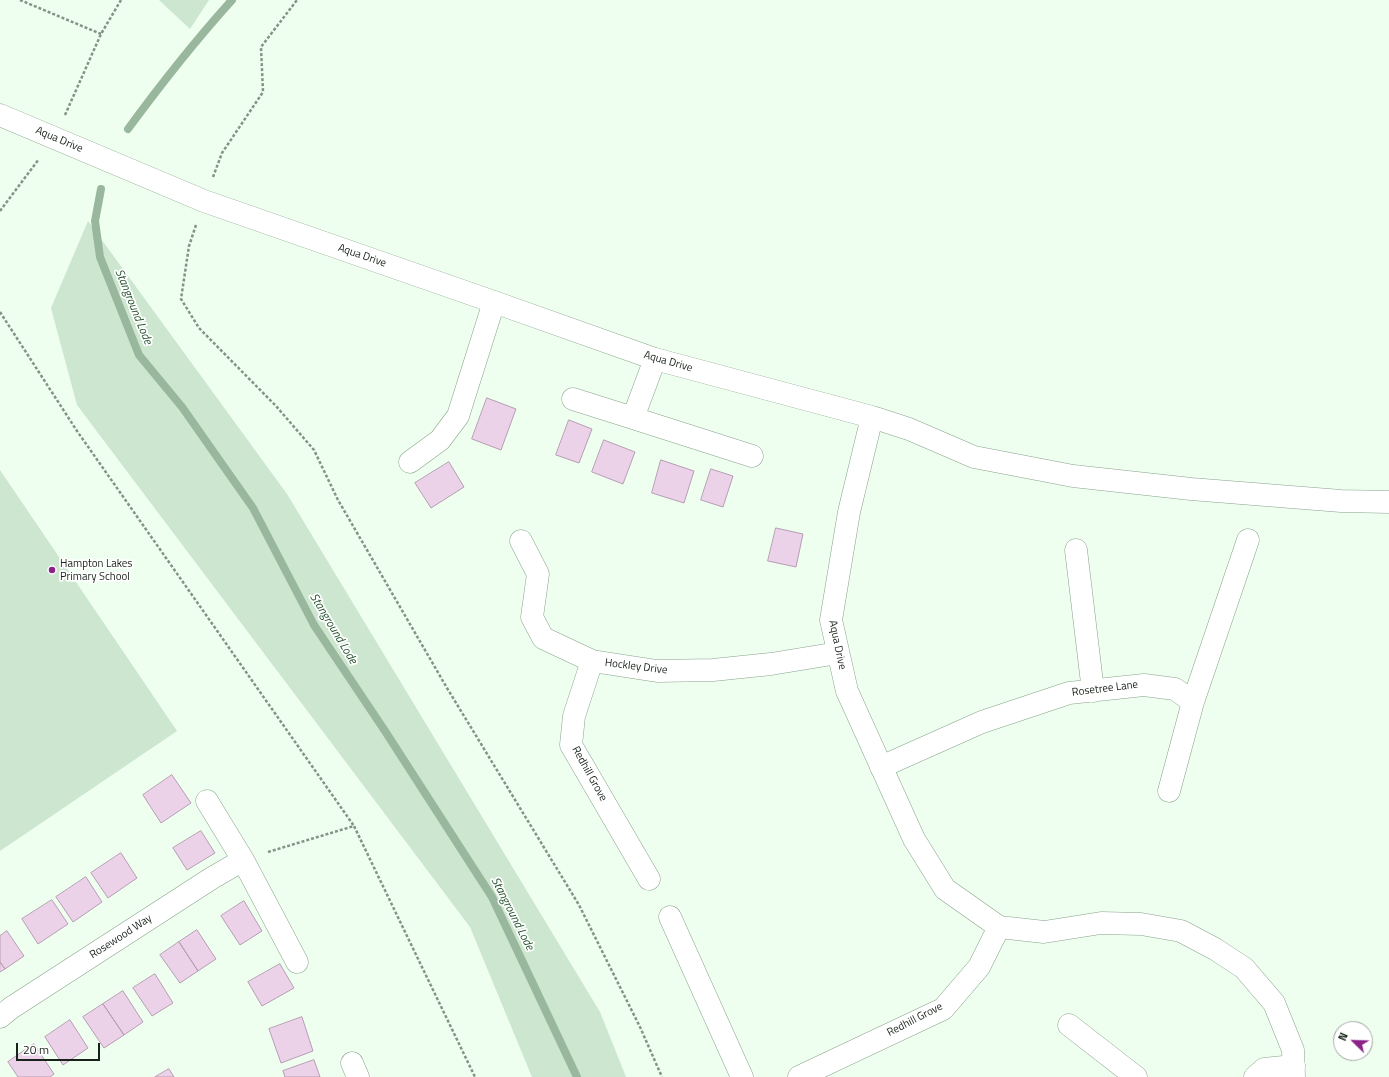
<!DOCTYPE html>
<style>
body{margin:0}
#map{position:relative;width:1389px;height:1077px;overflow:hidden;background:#eefeef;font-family:"Titillium Web",sans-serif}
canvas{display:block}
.north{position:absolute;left:1333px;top:1021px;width:40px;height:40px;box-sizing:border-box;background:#fff;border:1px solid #a3a7a3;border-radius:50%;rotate:293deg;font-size:11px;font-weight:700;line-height:16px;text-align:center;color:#19221a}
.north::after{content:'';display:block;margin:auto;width:14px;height:18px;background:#8a2288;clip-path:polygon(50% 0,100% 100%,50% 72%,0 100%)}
.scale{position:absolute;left:16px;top:1043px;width:84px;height:18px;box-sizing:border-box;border:2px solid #19221a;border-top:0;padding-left:5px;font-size:12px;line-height:14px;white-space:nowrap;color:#19221a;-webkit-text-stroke:3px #fff;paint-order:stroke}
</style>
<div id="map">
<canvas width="1389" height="1077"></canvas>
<div class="north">N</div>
<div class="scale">20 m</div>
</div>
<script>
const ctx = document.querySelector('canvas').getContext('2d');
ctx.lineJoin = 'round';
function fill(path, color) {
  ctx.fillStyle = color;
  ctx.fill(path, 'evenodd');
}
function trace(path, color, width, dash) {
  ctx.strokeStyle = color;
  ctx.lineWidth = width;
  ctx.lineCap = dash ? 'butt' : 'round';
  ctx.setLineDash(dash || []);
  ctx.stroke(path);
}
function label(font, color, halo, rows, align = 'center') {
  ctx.font = font + ' "Titillium Web",sans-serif';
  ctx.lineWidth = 3.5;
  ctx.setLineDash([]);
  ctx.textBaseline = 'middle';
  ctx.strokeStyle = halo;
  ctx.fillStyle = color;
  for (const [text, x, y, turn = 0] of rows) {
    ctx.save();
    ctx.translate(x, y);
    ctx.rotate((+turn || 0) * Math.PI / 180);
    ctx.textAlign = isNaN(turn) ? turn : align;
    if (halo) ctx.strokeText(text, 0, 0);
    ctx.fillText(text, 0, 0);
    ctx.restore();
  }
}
const green = new Path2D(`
 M159,0h50l-19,29z
 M88,221l199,273 313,518 26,65h-94l-62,-150 -393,-522 -26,-97z
 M0,470l177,261 -177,120z`);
const stream = new Path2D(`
 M128,129c33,-45 67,-88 104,-129
 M101,189l-6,32 5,36 39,98 43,52 71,101 61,117 71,106 107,166 85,180`);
const building = new Path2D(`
 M487,398l29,11 -15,41 -29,-11z
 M569,420l23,9 -13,34 -23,-8z
 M604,440l31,12 -12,32 -31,-12z
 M661,460l33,11 -10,32 -32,-10z
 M449,462l15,25 -33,21 -16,-25z
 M711,469l22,7 -10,31 -22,-7z
 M776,528l27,6 -7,33 -28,-6z
 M172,775l19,28 -30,20 -18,-28z
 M201,831l14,22 -28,17 -14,-22z
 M121,853l16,25 -29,20 -17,-25z
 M86,877l16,25 -29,20 -17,-25z
 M52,900l16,24 -30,20 -16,-25z
 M244,901l18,30 -22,14 -19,-29z
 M197,930l19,29 -18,12 -19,-29z
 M7,931l17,25 -19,13 -5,-7v-26z
 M179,942l19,29 -18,12 -20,-28z
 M0,962l5,7 -5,3z
 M280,964l14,24 -32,18 -14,-24z
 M155,974l18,29 -21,13 -19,-28z
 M123,991l20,31 -19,13 -21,-31z
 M103,1004l21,31 -20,13 -21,-31z
 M302,1017l11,34 -32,12 -12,-34z
 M70,1020l18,28 -25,17 -18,-28z
 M34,1044l20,30 -4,3h-32l-10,-15z
 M314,1060l6,17h-35l-2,-6z
 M169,1069l5,8h-19z`);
const path = new Path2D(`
 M20,0l81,34
 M65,115l36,-81 20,-34
 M213,177l9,-24 41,-61 -2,-45 36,-47
 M0,211l39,-52
 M196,225l-7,21 -8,53 18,29 77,78 38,44 24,50 109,188 132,217 61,122 22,50
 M0,312l77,119 277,395
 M268,852l86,-26 121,251`);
const street = new Path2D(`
 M655,359l-22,59 119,38
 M573,399l60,19
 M410,462l30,-22 18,-24 36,-114
 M521,541l17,33 -6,43 11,21 49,23 65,10 56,-1 58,-6 67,-11
 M1076,550l17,141
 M592,661l-18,55 -3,29 78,134
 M881,767l101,-45 87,-29 75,-8 31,4 18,13 55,-162
 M1169,791l24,-89
 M207,801l36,59 54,102
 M670,917l72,160
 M0,1017l11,-9 201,-130 31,-18
 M1069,1025l67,52
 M352,1063l6,14
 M799,1077l144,-68 36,-42 20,-40
 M1255,1077l9,-8 30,-3`);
const secondary = new Path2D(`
 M0,115l204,86 290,101 161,57 217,58 -23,95 -18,108 16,71 67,148 31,50 54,38 45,5 57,-9 40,1 40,7 34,18 29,19 30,35 19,47 1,27
 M872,417l37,12 65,28 99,19 118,13 150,12 48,1`);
const markers = [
 [52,570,4,"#8a2288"]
];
const streetNames = [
 ["Aqua Drive",59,140,23],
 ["Aqua Drive",362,256,19],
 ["Aqua Drive",668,362,16],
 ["Aqua Drive",837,645,78],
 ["Hockley Drive",636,667,7],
 ["Rosetree Lane",1105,689,-7],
 ["Redhill Grove",589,774,61],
 ["Rosewood Way",121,937,-33],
 ["Redhill Grove",915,1020,-27]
];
const poiNames = [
 ["Hampton Lakes",60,564],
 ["Primary School",60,577]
];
const waterNames = [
 ["Stanground Lode",133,307,68],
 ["Stanground Lode",333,629,59],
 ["Stanground Lode",512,914,63]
];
fill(green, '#cce6cf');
trace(stream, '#99b79d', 8);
fill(building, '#ecd2e9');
trace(building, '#b69db3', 1);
trace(street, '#89a28c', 23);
trace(secondary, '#89a28c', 23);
trace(path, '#869287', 2.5, [3, 2]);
trace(street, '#fff', 22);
trace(secondary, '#fff', 22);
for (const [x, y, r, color] of markers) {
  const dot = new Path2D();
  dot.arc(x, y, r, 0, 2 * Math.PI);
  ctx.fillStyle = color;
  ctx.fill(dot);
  trace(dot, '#fff', 1.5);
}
label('11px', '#19221a', '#fff', streetNames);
label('11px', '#19221a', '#fff', poiNames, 'left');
label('italic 12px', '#24522d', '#fff', waterNames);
</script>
